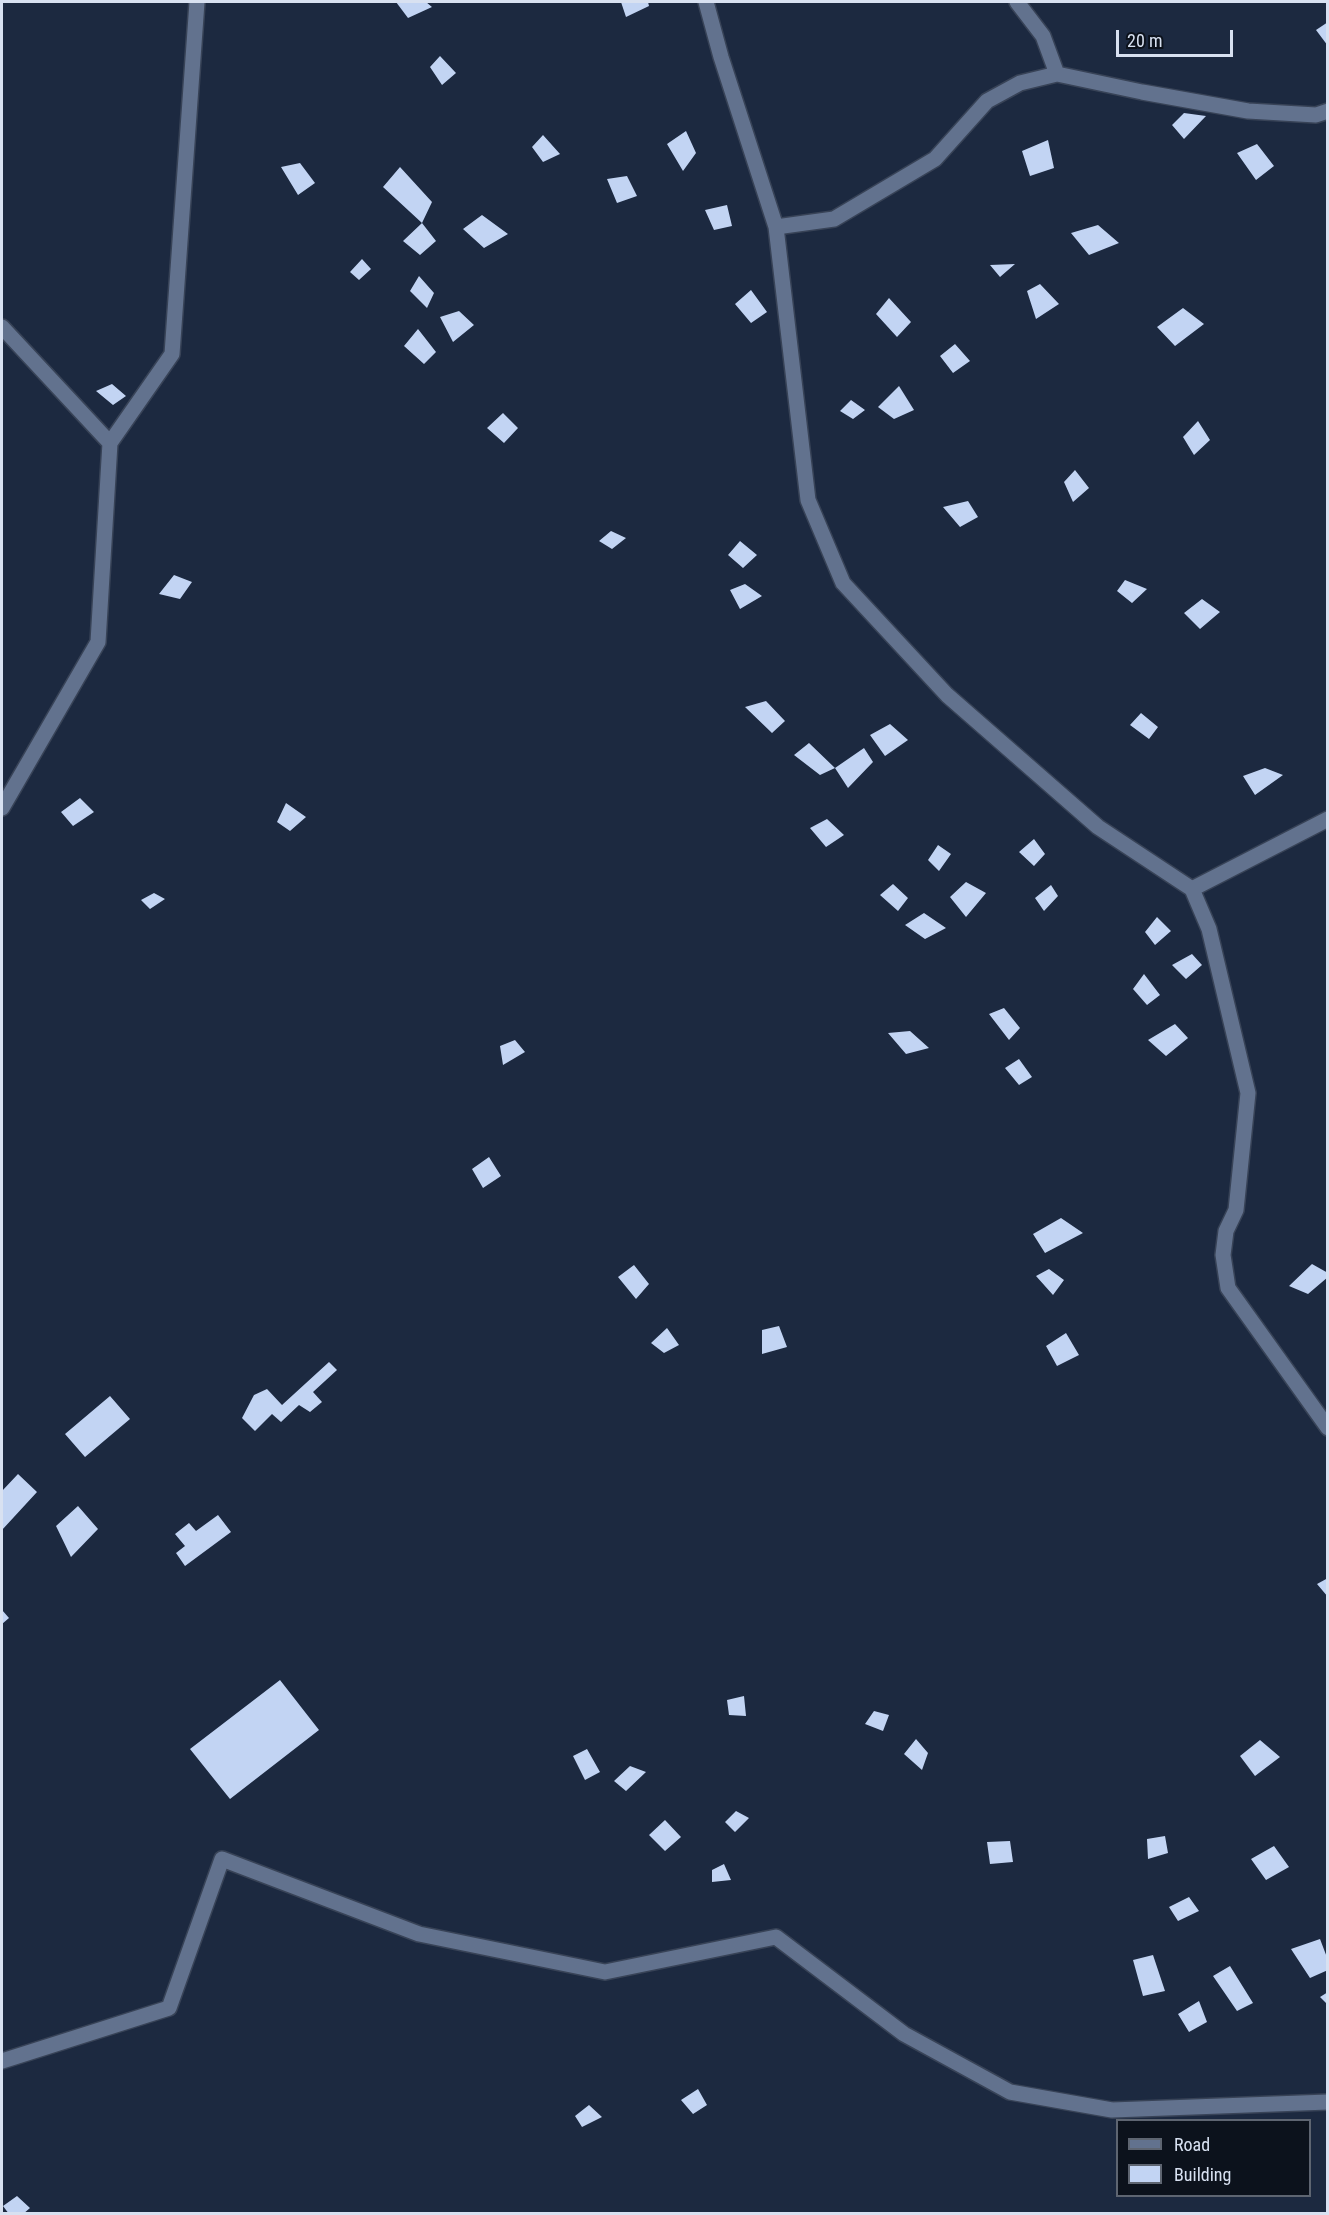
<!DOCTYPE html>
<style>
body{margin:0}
#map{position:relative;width:1329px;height:2215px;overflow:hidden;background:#1c2940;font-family:"Roboto Condensed",sans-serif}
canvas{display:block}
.frame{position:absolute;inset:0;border:3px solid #d8e1f1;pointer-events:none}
.legend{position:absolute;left:1116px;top:2119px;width:195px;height:78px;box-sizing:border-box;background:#0c121c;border:2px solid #5e6571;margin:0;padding:8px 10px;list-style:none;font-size:18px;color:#d8e1f1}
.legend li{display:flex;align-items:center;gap:12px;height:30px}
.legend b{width:30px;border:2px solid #5e6571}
.scale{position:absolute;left:1116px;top:30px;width:117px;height:27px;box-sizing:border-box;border:3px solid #d8e1f1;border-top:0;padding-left:8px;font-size:18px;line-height:21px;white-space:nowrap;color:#d8e1f1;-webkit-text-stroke:4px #0c121c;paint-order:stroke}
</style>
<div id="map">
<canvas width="1329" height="2215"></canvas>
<div class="frame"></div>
<ul class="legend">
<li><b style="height:8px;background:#62728e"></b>Road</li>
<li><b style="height:16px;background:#c2d4f3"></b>Building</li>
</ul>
<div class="scale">20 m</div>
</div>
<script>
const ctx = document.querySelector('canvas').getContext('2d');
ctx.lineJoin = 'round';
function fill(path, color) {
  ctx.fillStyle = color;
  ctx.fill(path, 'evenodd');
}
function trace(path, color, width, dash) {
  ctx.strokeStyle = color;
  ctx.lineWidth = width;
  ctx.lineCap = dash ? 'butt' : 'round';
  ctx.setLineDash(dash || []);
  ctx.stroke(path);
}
const building = new Path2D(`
 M396,2h30l6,5 -24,11z
 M621,2h27l1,4 -23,11z
 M1328,22v24l-12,-16z
 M440,56l16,17 -14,12 -12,-18z
 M1184,113l22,3 -22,23 -12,-14z
 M686,131l10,22 -13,18 -16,-27z
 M543,135l17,19 -17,8 -11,-15z
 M1048,140l6,28 -24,8 -8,-25z
 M1257,144l17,22 -18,14 -19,-27z
 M300,163l15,20 -17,12 -17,-28z
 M400,167l32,35 -10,21 -39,-36z
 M627,176l10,20 -20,7 -10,-24z
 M727,205l5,21 -18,4 -9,-20z
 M482,215l26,19 -24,14 -21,-19z
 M422,223l14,18 -16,14 -17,-14z
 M1098,225l21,18 -30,12 -18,-22z
 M362,259l9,10 -12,11 -9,-8z
 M1015,264l-15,13 -10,-12z
 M419,276l15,17 -7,15 -17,-17z
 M1040,284l19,20 -23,15 -9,-28z
 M751,290l16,22 -16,11 -16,-19z
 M889,298l22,24 -14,15 -21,-23z
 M1183,308l21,16 -29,22 -18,-19z
 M459,311l15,14 -21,17 -13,-25z
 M418,329l18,23 -12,12 -20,-18z
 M955,344l15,17 -17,12 -13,-17z
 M112,384l14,12 -13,9 -17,-14z
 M899,386l15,24 -20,9 -16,-12z
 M851,400l14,10 -12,9 -13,-8z
 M503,413l15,15 -14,15 -17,-15z
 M1198,421l12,19 -16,15 -11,-18z
 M1075,470l14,18 -16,14 -9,-20z
 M968,501l10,16 -18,10 -17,-20z
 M611,531l15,7 -14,11 -13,-8z
 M740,541l17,14 -14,13 -15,-13z
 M174,575l18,7 -12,17 -21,-5z
 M1125,580l22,9 -15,14 -15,-12z
 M745,584l17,12 -22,13 -10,-19z
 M1202,599l18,13 -20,17 -16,-16z
 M766,701l19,20 -13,12 -27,-26z
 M1141,713l17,14 -9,12 -19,-14z
 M890,724l18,16 -23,16 -15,-21z
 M809,743l26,25 -15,7 -26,-20z
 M864,748l9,14 -25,26 -13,-20z
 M1265,768l18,7 -28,20 -12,-19z
 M80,798l14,14 -21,14 -12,-14z
 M286,803l20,14 -16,14 -13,-9z
 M827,819l17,16 -18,12 -16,-19z
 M1034,839l11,15 -11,12 -15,-14z
 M938,845l13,9 -12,17 -11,-11z
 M966,882l20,11 -20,24 -16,-20z
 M893,884l15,14 -10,13 -18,-16z
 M1051,885l7,11 -14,15 -9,-13z
 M154,893l11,6 -15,10 -9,-9z
 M924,913l22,15 -21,11 -20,-14z
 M1157,917l14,14 -16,14 -10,-13z
 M1192,954l10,11 -16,14 -14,-14z
 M1144,974l16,21 -13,10 -14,-16z
 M1004,1008l16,20 -11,12 -20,-26z
 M1175,1024l13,14 -22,18 -18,-16z
 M910,1031l19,17 -23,6 -18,-21z
 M515,1040l10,12 -22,13 -3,-19z
 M1019,1059l13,18 -13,8 -14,-17z
 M489,1157l12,19 -18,12 -11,-19z
 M1061,1218l22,15 -38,20 -12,-19z
 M1312,1264l16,9v4l-20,17 -19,-8z
 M634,1265l15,19 -13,15 -18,-22z
 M1049,1269l15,11 -11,15 -17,-19z
 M779,1326l8,21 -25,7v-24z
 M667,1328l12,17 -15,8 -13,-10z
 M1066,1333l13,22 -22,11 -11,-20z
 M329,1362l8,8 -24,22 9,10 -12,10 -11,-7 -18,17 -9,-8 -17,17 -13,-13 12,-23 13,-6 15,16z
 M110,1396l20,23 -45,38 -20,-23z
 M18,1474l19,18 -35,38v-39z
 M78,1506l20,23 -27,28 -15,-31z
 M218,1515l13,17 -46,34 -9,-13 9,-7 -10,-12 14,-11 7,8z
 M1328,1578v19l-11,-13z
 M2,1610l7,8 -7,6z
 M280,1680l39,50 -89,69 -40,-50z
 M744,1696l2,20 -17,-1 -2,-15z
 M874,1711l15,4 -6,16 -18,-7z
 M916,1739l12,14 -6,17 -18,-16z
 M1260,1740l20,17 -25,19 -15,-20z
 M587,1749l13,23 -15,8 -12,-24z
 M630,1766l16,6 -20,19 -12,-10z
 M736,1811l13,7 -14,14 -10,-10z
 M665,1820l16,17 -16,14 -16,-16z
 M1165,1836l3,17 -20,6 -1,-20z
 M1010,1841l3,21 -23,2 -3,-22z
 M1274,1846l15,21 -23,13 -15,-21z
 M724,1864l7,16 -19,2v-12z
 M1189,1897l10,14 -21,10 -9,-14z
 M1320,1939l8,21v10l-18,8 -19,-29z
 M1153,1955l12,36 -22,5 -10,-36z
 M1230,1966l23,37 -16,8 -24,-35z
 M1328,1992v13l-8,-8z
 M1199,2001l8,21 -18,10 -11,-18z
 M698,2089l9,16 -14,9 -12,-14z
 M589,2105l13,12 -20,10 -7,-11z
 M17,2196l13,12 -7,6h-14l-6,-8z`);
const minor = new Path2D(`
 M706,2l15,55 55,170 32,273 35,83 104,112 151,132 94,62 17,40 39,164 -12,117 -10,21 -3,24 5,33 100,140
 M1017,2l26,34 14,38
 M776,227l58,-8 101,-60 52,-58 33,-18 37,-9 85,18 106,19 68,4 12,-4
 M2,327l108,116 -12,199 -96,166
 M110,443l62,-89 25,-352
 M1192,889l136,-70
 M2,2061l167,-53 53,-149 197,75 186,38 171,-35 128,97 106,58 102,18 216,-8`);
fill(building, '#c2d4f3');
trace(minor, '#384357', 18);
trace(minor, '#62728e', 15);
</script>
